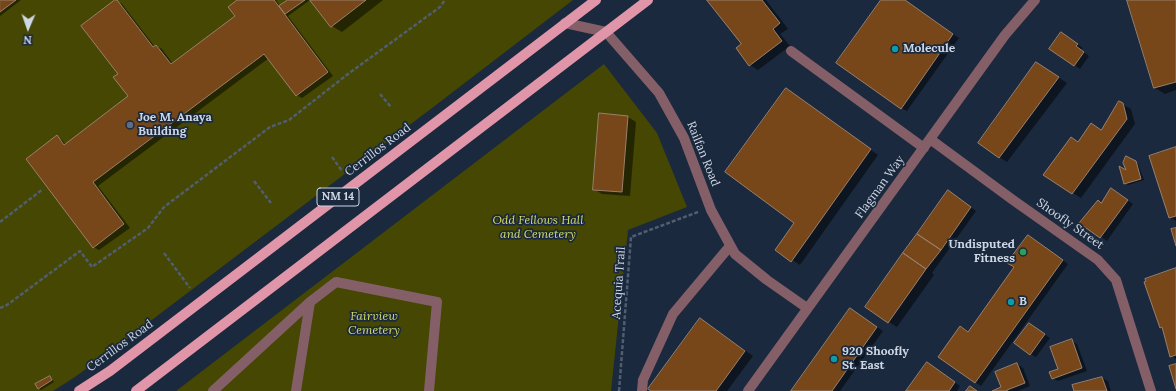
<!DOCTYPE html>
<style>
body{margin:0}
#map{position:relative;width:1176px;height:391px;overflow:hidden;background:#1a293d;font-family:Lora,serif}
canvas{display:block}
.north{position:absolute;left:8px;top:8px;width:40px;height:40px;-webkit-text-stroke:3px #1a293d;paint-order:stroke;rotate:182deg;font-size:11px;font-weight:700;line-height:16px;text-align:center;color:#ced7e5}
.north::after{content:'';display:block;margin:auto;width:14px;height:18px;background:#ced7e5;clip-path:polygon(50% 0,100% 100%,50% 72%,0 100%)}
</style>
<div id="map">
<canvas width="1176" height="391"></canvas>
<div class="north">N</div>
</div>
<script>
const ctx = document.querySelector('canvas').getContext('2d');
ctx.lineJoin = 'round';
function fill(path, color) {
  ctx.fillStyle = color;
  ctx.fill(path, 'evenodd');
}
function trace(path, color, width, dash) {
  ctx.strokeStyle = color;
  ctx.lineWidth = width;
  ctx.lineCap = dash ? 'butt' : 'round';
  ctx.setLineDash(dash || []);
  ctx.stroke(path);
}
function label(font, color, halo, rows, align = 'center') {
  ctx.font = font + ' Lora,serif';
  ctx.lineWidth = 3.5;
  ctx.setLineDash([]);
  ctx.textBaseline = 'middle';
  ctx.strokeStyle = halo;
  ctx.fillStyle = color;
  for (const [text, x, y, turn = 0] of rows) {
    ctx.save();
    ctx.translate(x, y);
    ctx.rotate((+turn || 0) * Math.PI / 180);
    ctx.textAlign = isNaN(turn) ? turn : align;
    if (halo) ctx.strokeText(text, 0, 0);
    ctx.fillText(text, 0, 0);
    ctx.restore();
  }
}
const green = new Path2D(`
 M0,0h573l-137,105 -312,236 -49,36 -22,14h-53z
 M604,64l53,69 30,74 -59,23 -17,161h-435z`);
const shadow = new Path2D(`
 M0,0h21l-21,16z
 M238,0h38l4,6 9,-6h21l-22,16 45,60 -31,22 -6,-3 -27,-37 -171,128 32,42 -31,22 -6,-3 -36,-110 5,3 4,5 64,-49 -11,-22 -3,-73 6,3 33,43 1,-1 6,3 11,15 63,-48z
 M312,0h71l-41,32 -10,-6z
 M708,0h58l22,29 -8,5 10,12 -32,24 -8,-5 -7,-21z
 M882,0h22l55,38 -52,73 -6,-3z
 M1128,0h48v90l-11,4 -10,-6z
 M1067,37l16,11 -2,2 8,6 -9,13 -29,-20z
 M1044,68l23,15 -60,79 -8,-5z
 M786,89l92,66 -78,110 -24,-16 19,-26z
 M1120,103l11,6 4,15 -54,74 -8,-5 5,-51 23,-12z
 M628,117l8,5 -6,74 -28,-2 -8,-5z
 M1176,148v73l-6,-3z
 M1126,157l12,7 6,16 -16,5 -3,-2 3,-11z
 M1111,189l22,15 -26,37 -26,-19 17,-21 4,2z
 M954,195l22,16 -44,62 2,2 -37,52 -8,-5z
 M1034,239l34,25 -87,122 -6,-4 -7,-50z
 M1176,269v90l-5,-3 -7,-27 -3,-2z
 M856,313l27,18 -43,60h-48z
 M1029,324l21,14 -14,19 -6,-3z
 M709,325l44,31 -26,35h-75z
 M1072,341l5,3 10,27 -29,10 -5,-3 6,-8z
 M1017,364l6,4 7,18 -12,5h-25l9,-3z
 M933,366l27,20 -3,5h-50z
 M50,377l4,5 -13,8 -3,-2z
 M1102,378l6,3 3,10h-36l-1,-5z`);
const building = new Path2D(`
 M0,0h16l-16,12z
 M115,0h2l36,47 3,-2 15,19 64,-48 -7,-9 9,-7h37l54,72 -32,24 -32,-42 -171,128 31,42 -31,24 -67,-89 31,-24 7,10 64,-49 -15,-19 5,-3 -37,-48z
 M288,0h17l-20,14 -6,-8z
 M310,0h56l-35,27z
 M707,0h55l18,23 -7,6 9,12 -33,25 -13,-18 5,-4z
 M881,0h24l48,34 -52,75 -65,-46z
 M1127,0h49v82l-22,6z
 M1061,32l17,12 -2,2 8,6 -10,14 -25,-17z
 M1036,62l23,15 -60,81 -21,-15z
 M786,88l85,61 -80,113 -16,-12 19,-27 -69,-51z
 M1119,101l4,2 4,16 -55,75 -29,-19 28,-38 7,5 13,-19 10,7z
 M599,113l29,3 -6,76 -29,-2z
 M1176,147v69l-7,2 -20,-62z
 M1126,156l10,5 5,18 -17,5 -5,-18 7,4 -3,-7z
 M1111,188l17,12 -28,38 -21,-15 19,-23 3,3z
 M948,190l23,17 -30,43 -24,-16z
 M1176,228v18l-5,-17z
 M917,234l24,16 -15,19 -23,-16z
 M1028,235l35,25 -88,123 -37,-26 22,-31 8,6 46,-65 -7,-4z
 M903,253l23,16 -38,54 -23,-16z
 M1176,268v87l-6,2 -8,-30 -2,1 -16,-46 2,-1 -1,-2z
 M850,308l27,19 -45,64h-41z
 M700,318l45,33 -29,40h-65l-3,-2z
 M1029,323l16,11 -15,21 -16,-12z
 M1072,339l10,29 -30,11 -3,-7 9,-3 -8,-22z
 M927,362l28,20 -6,9h-43z
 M1017,363l8,20 -18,7v1h-15l9,-4 -6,-15z
 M1176,364v25l-7,-23z
 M50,376l2,4 -14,9 -3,-5z
 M1102,377l5,14h-33l-2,-6z
 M970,386l7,5h-11z`);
const path = new Path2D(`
 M380,94l11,13
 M332,157l10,14
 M254,181l17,22
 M0,222l43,-33
 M164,253l26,35
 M0,308l7,-3 73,-54 12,16 56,-39 16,-21 106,-80 19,-7 59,-46 92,-67 5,-7
 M619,391l12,-154 67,-25`);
const minor = new Path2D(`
 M565,23l41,9 53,61 25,45 27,72 24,44 32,26 40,28
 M791,51l133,97
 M930,139l83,61 85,60 18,20 35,111
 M213,391l97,-89
 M296,391l14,-89 26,-20 101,20 -8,89
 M642,391l1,-11 30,-66 57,-68
 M748,391l257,-356 30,-35`);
const major = new Path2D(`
 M79,391l31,-20 486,-371
 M136,391l512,-391`);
const markers = [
 [895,49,4,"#0f9aa8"],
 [130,125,4,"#5c6f8a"],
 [1023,252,4,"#2e9e5b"],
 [1011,302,4,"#0f9aa8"],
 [834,359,4,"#0f9aa8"]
];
const shields = [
 [338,197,42]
];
const shieldNames = [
 ["NM 14",338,197]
];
const poiNames = [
 ["Molecule",903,49],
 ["Joe M. Anaya",138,118],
 ["Building",138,132],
 ["Undisputed",1015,245,"right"],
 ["Fitness",1015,259,"right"],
 ["B",1019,302],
 ["920 Shoofly",842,352],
 ["St. East",842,366]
];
const streetNames = [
 ["Cerrillos Road",378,150,-37],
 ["Railfan Road",703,154,68],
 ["Flagman Way",880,187,-54],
 ["Shoofly Street",1070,224,35],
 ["Acequia Trail",619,283,-86],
 ["Cerrillos Road",120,346,-36]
];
const parkNames = [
 ["Odd Fellows Hall",538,221],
 ["and Cemetery",538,235],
 ["Fairview",374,317],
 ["Cemetery",374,331]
];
fill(green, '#454703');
fill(shadow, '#0007');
fill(building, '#774719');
trace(building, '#99806d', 1);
trace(path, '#515e70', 2.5, [4, 2]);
trace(minor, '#845f68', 10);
trace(major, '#e195a8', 10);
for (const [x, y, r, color] of markers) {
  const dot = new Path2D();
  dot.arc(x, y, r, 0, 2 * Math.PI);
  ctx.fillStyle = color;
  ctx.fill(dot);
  trace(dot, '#1a293d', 1.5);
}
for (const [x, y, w] of shields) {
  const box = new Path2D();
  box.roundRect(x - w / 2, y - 9, w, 18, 3);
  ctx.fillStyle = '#1a293d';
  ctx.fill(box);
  trace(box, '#ced7e5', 1);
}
label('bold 11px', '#ced7e5', null, shieldNames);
label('bold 12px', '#ced7e5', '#1a293d', poiNames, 'left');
label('12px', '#ced7e5', '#1a293d', streetNames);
label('italic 12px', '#d7dc68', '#1a293d', parkNames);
</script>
